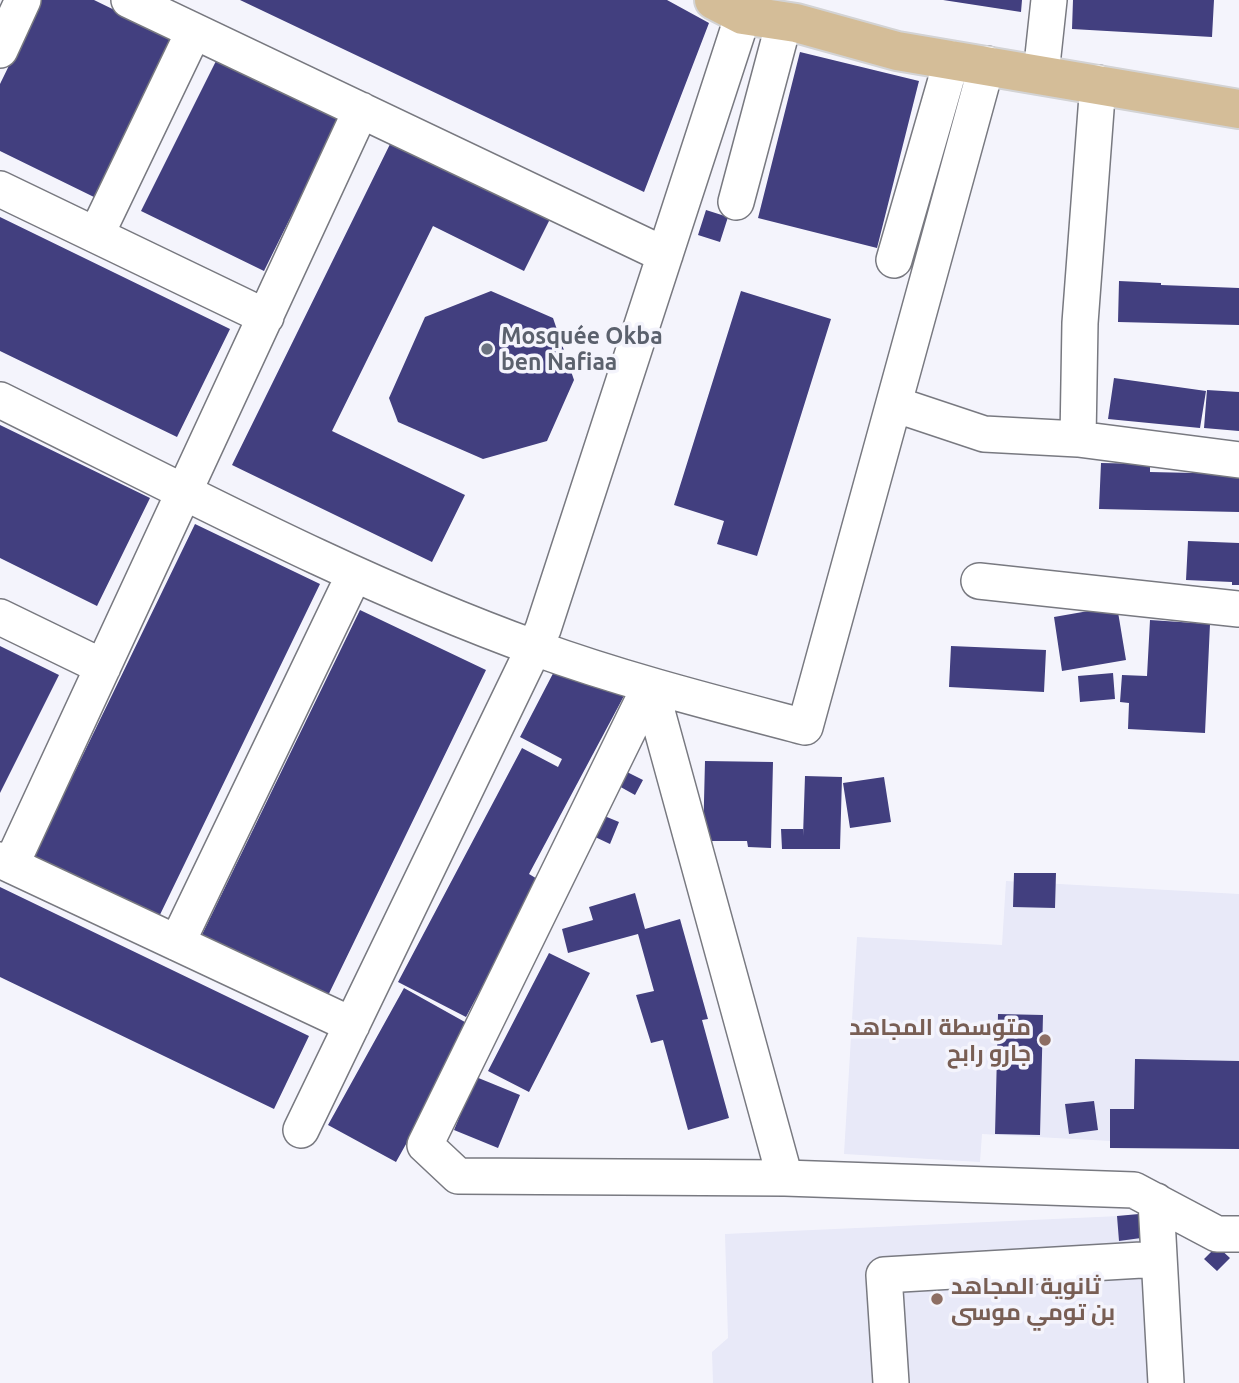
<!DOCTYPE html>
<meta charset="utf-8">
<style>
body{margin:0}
canvas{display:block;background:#f4f4fc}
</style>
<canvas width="1239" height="1383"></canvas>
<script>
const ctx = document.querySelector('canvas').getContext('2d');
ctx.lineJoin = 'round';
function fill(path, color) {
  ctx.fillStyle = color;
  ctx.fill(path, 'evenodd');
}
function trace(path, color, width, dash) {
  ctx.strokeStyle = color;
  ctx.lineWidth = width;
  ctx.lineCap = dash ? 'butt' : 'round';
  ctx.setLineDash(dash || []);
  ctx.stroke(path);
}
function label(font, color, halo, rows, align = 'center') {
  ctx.font = font + ' Ubuntu,Cairo,sans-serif';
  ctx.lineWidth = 7;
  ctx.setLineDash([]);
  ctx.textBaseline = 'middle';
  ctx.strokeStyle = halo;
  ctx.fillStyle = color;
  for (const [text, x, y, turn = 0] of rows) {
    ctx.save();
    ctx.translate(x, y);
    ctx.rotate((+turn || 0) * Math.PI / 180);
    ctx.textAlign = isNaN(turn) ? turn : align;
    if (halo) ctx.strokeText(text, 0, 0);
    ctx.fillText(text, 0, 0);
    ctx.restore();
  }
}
const built = new Path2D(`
 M1006,881l233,13v254l-257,-14 -2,28 -136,-8 13,-217 145,8z
 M1141,1215l11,168h-439l-1,-31 16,-14 -3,-104z`);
const building = new Path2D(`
 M41,0h53l80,39 -78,159 -96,-47v-67z
 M240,0h427l42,23 -65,169z
 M943,0h79l-1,12z
 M1073,0h141l-2,37 -140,-8z
 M800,52l119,29 -42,167 -119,-30z
 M220,53l122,60 -78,158 -123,-60z
 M394,136l159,77 -29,58 -91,-45 -101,205 133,64 -33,67 -200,-97z
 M706,210l22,7 -8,25 -22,-7z
 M0,217l230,112 -53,108 -177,-86z
 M1119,281l42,2v2l78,3v37l-121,-3z
 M491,291l62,27 21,62 -27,61 -64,18 -85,-37 -9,-24 36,-81z
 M741,291l90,28 -74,237 -40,-12 7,-23 -50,-16z
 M1114,378l92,13 -6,37 -92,-9z
 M1207,390l32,2v39l-35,-3z
 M0,425l150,73 -53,108 -97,-48z
 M1101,463l49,1v8l89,2v38l-140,-3z
 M195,524l125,60 -165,341 -125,-61z
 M1188,541l51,2v42h-7v-3l-46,-2z
 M1117,606l9,54 -64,11 -8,-54z
 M360,610l126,60 -165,340 -126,-61z
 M1150,620l60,4 -5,109 -77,-4 1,-26 -9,-1 2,-27 25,1z
 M0,646l59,29 -59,118z
 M951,646l95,4 -2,42 -95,-5z
 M560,660l65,34 -96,180 10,6 -73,137 -68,-35 124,-234 36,19 4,-8 -42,-22z
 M1113,673l2,26 -35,3 -2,-26z
 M705,761l68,1 -2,86 -23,-1 -1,-6h-44z
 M625,771l18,9 -8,15 -18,-10z
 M805,776l37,1 -2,72h-58l-1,-20h22v7z
 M884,777l7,45 -41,6 -7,-45z
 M602,815l17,7 -9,22 -17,-8z
 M1014,873h42l-1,35 -42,-1z
 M0,887l309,149 -35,73 -274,-132z
 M635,893l10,36 35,-10 28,100 -6,1 27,98 -41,12 -25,-90 -12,3 -15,-48 18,-4 -16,-57 -70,19 -6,-24 31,-9 -4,-13z
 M549,953l41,20 -61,119 -41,-21z
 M404,988l68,38 -76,136 -68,-37z
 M998,1014l45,1 -3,120 -45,-1z
 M1135,1059l104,2v88l-129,-1v-39h24z
 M476,1077l44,18 -22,53 -44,-18z
 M1094,1101l4,29 -29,4 -4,-30z
 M1139,1214l2,24 -22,3 -2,-25z
 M1217,1246l13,12 -13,13 -13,-12z`);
const minor = new Path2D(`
 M129,0l536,255
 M0,50l23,-50
 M1041,74l8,-74
 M0,189l266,128
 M736,202l48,-180
 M96,235l98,-204
 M894,260l58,-201
 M0,400c176,87 350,181 535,248 88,32 179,55 270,79l182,-663
 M894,404l90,30 94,5 161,21
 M1078,439l2,-116 18,-240
 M979,581l260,28
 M0,617l103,50
 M650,686l-225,459 33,31 327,2 349,12 83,44h22
 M650,686l135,492
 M0,860l352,165
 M11,865l350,-755
 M177,943l177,-368
 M301,1130l242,-501 200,-614
 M1156,1201l10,182
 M891,1383l-7,-108 275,-16`);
const major = new Path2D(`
 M714,0l29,15 53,8 101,28 342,58`);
const markers = [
 [487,349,7,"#6b7280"],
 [1045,1040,7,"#8d6e63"],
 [937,1299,7,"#8d6e63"]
];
const worshipNames = [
 ["Mosquée Okba",501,336],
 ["ben Nafiaa",501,362]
];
const educationNames = [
 ["متوسطة المجاهد",1031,1027],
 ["جارو رابح",1031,1053],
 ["ثانوية المجاهد",951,1286,"left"],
 ["بن تومي موسى",951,1312,"left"]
];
fill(built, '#e8e9f8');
fill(building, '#423f7f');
trace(minor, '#787980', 38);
trace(major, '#d3d3d4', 42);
trace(minor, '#fff', 35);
trace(major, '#d4bd98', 38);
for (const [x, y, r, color] of markers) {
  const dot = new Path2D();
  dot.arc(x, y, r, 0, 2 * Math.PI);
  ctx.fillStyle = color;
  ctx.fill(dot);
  trace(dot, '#f4f4fc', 2.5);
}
label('bold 23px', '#5b616d', '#f4f4fc', worshipNames, 'left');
label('bold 23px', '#785e54', '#f4f4fc', educationNames, 'right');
</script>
